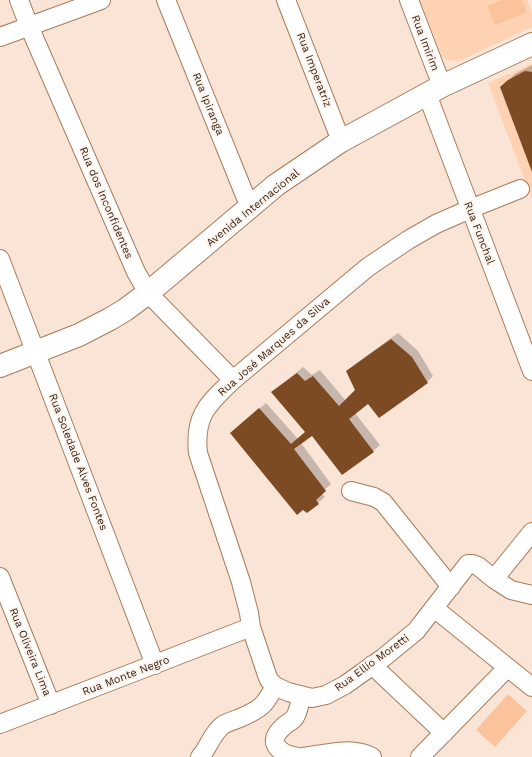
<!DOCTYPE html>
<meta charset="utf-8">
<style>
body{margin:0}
canvas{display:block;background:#f9e4d6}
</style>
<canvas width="532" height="757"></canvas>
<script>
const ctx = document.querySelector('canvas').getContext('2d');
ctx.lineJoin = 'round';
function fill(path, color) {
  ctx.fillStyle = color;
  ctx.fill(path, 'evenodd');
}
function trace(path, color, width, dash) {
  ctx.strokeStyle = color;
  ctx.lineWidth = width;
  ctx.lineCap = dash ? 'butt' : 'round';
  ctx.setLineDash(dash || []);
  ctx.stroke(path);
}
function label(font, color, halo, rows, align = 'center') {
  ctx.font = font + ' "Work Sans",sans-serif';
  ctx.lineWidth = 4;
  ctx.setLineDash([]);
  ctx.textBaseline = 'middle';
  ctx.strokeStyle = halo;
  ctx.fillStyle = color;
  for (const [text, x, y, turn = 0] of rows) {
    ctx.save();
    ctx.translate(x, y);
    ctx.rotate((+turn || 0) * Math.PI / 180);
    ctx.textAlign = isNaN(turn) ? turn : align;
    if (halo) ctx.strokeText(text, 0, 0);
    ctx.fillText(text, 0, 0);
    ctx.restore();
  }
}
const built = new Path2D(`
 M420,0h107l5,12v15l-73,34 -12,-1 -5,-4z
 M532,64v135l-44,-116z`);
const green = new Path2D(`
 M502,0h20l5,12 -32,13 -8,-19z
 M508,694l19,17 -32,36 -19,-17z`);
const shadow = new Path2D(`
 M532,65v104l-24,-88 7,-7z
 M398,333l20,18 15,25 -6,6 -59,20 -13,11 25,32 -7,6 -30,22 -31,-38 -11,8 30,41 -10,9 4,4 -18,15 -69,-85 28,-24 32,36 8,-7 -33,-40 30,-25 9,8 8,-5 26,31 10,-10 -9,-19 7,-7z`);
const building = new Path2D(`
 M525,71l7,1v100l-32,-85 8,-7z
 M391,339l21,18 16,26 -49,35 -11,-14 -19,15 25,33 -32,23 -30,-39 -18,13 32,42 -10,9 3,4 -12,9 -4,-3 -6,5 -67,-82 29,-25 32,36 14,-12 -34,-40 26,-19 8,8 8,-5 26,30 16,-16 -9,-19z`);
const minor = new Path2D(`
 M19,0l10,26 107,246 12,21 85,87
 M166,0l84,208
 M286,0l55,141
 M409,0l33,86
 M0,37l101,-37
 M427,94l105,277
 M520,189l-50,20 -34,15 -28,16 -40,27 -135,113c-25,24 -39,35 -35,73l43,129 8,31 2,14 16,48 2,5 6,6 13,6 24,6 14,-3 19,-10 38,-27 33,-27 52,-67h5l5,2 16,13 17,11 21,5
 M0,259l155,406
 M351,491l23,6 9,5 68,85
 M0,577l51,128
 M494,579l38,-47
 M434,608l98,79
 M372,665l72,68
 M0,724l251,-97
 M200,757c9,-10 12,-24 23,-32 5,-3 12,-5 17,-7 21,-9 25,-13 35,-32
 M298,757c-18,-3 -33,-14 -15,-30 3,-4 9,-5 12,-10 4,-7 5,-14 6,-21
 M303,757c22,-3 49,-11 69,0
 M420,757l87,-89`);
const major = new Path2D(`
 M0,366l79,-31 31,-16 15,-9 23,-17 128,-108 65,-44 101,-55 90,-42`);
const streetNames = [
 ["Rua Imirim",425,43,69],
 ["Rua Imperatriz",314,70,69],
 ["Rua Ipiranga",208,104,68],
 ["Rua dos Inconfidentes",106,203,67],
 ["Avenida Internacional",253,208,-39],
 ["Rua Funchal",479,233,69],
 ["Rua José Marques da Silva",274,347,-41],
 ["Rua Soledade Alves Fontes",78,462,69],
 ["Rua Oliveira Lima",30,652,68],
 ["Rua Ellio Moretti",372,663,-36],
 ["Rua Monte Negro",126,676,-21]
];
fill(built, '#fed2b2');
fill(green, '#fac39c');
fill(shadow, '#0003');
fill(building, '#7c4b24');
trace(minor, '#a87b5a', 20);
trace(major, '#a87b5a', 24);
trace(minor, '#fff', 18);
trace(major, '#fff', 22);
label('11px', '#311f11', '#fef4ed', streetNames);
</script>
